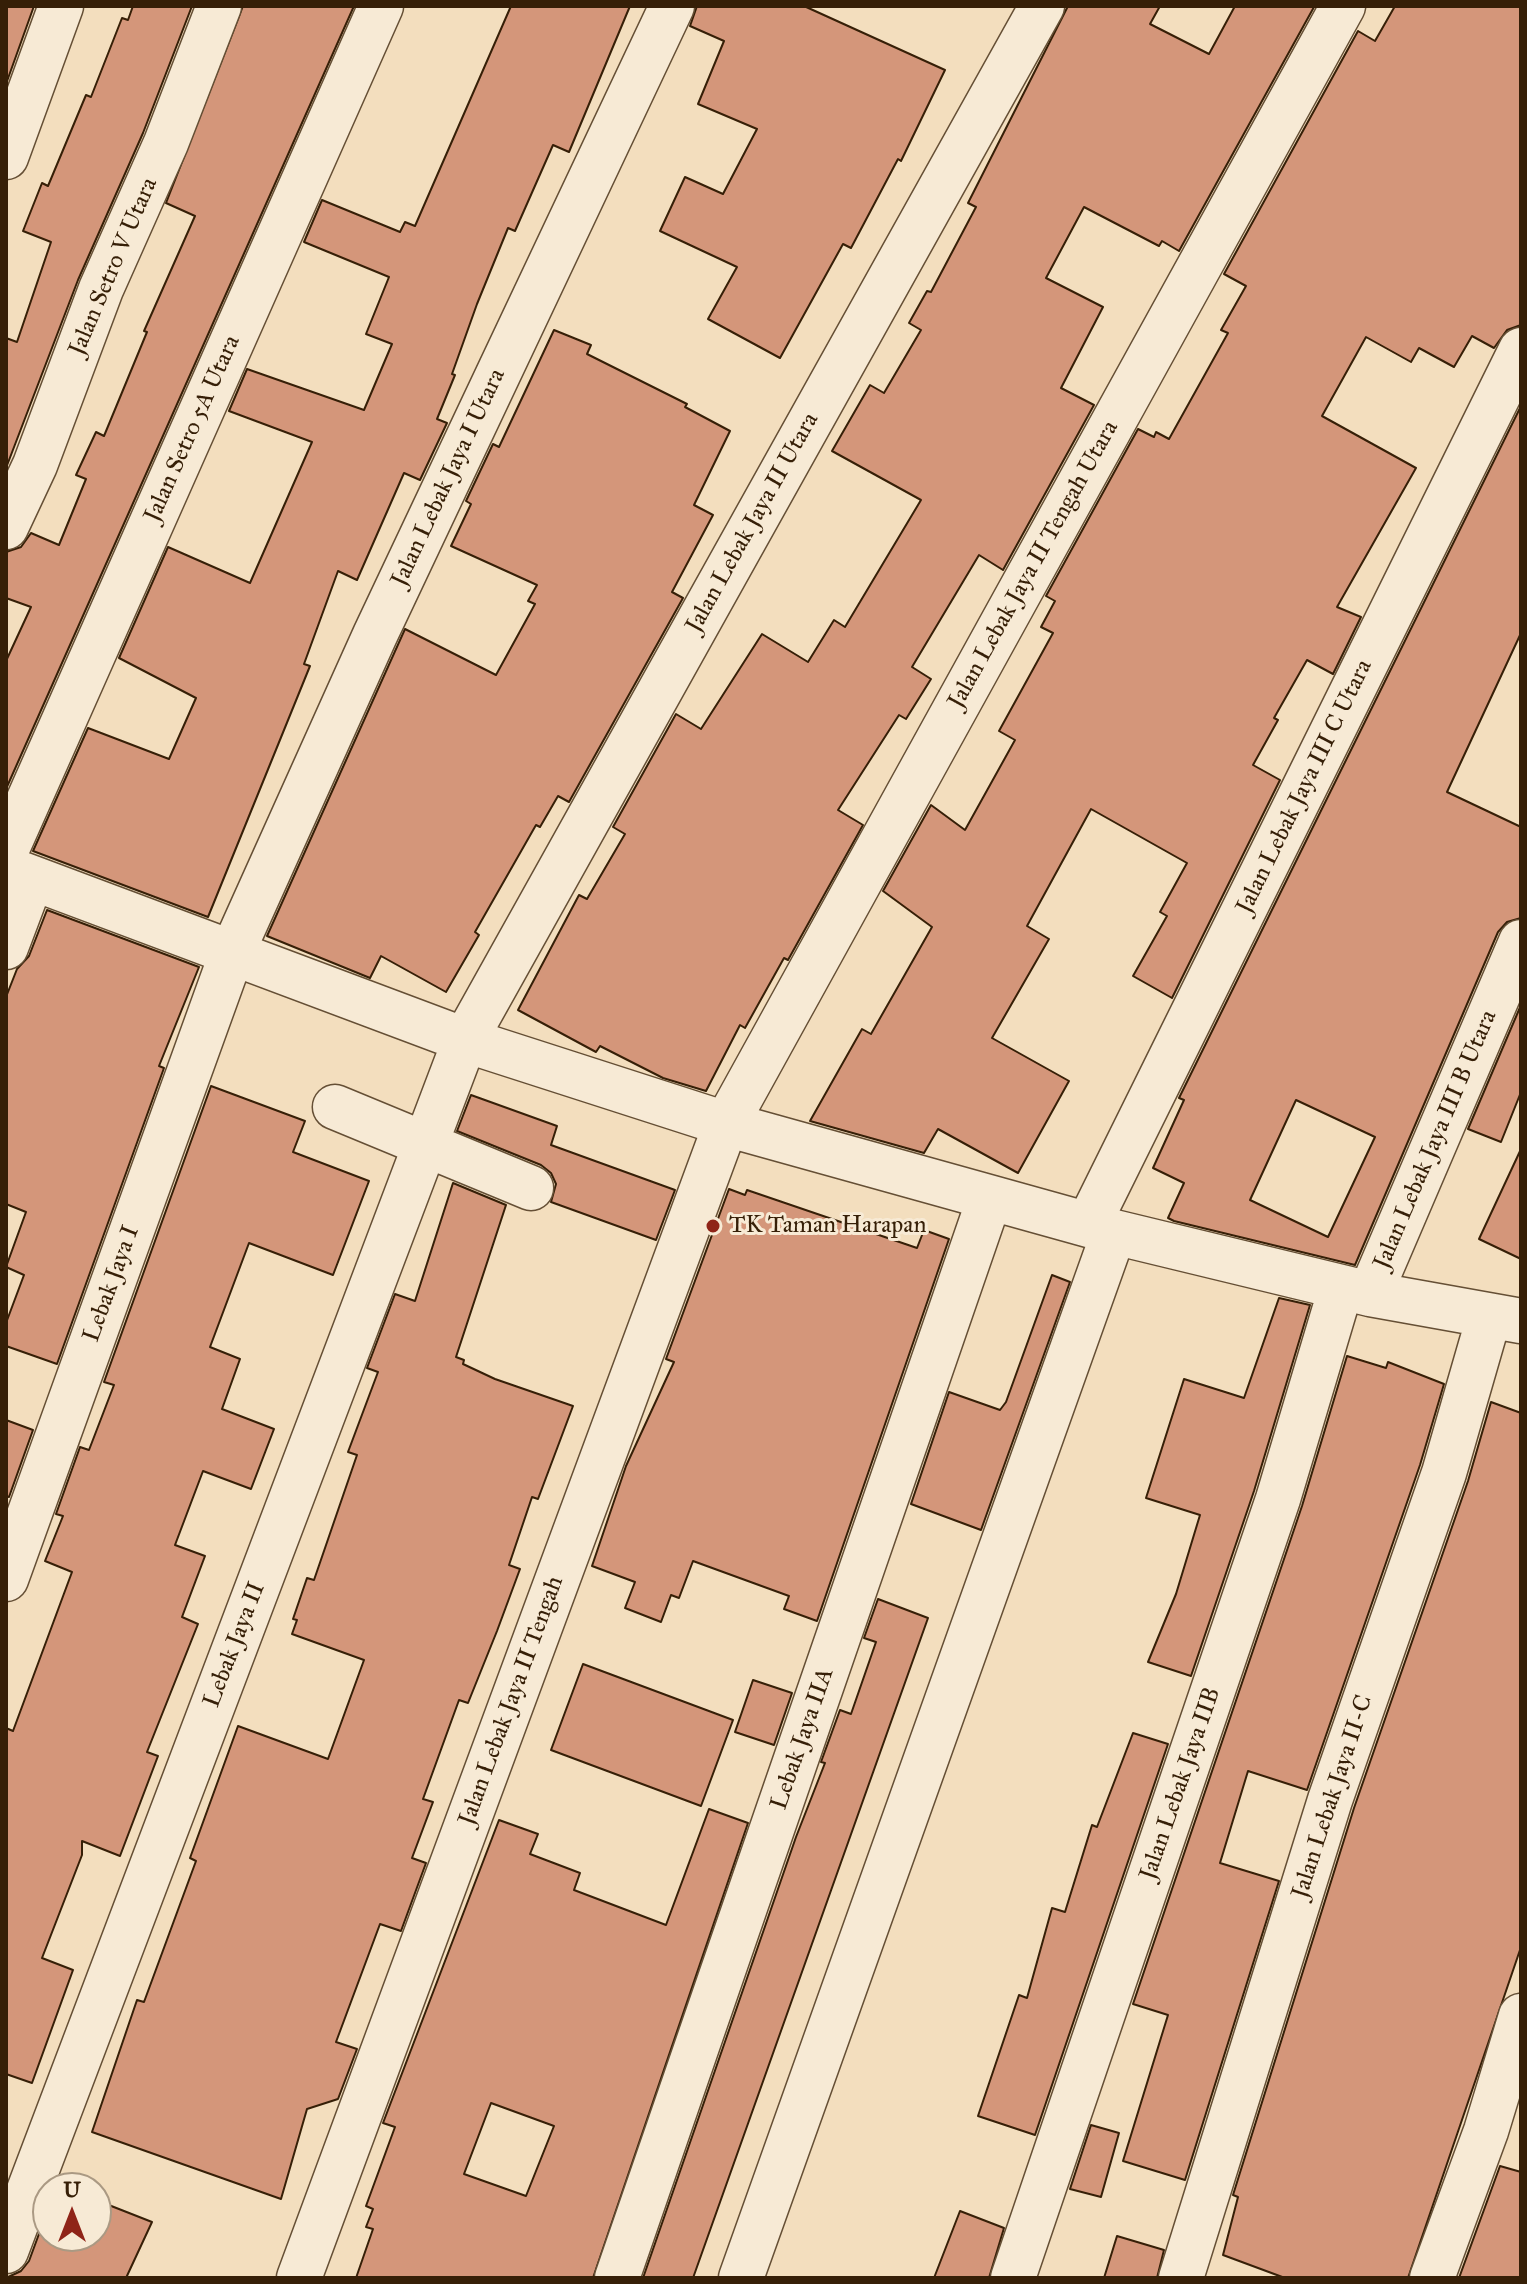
<!DOCTYPE html>
<style>
body{margin:0}
#map{position:relative;width:1527px;height:2284px;overflow:hidden;background:#f3debe;font-family:"IM FELL Great Primer",serif}
canvas{display:block}
.frame{position:absolute;inset:0;border:8px solid #361f07;pointer-events:none}
.north{position:absolute;left:32px;top:2172px;width:80px;height:80px;box-sizing:border-box;background:#f7ead5;border:2px solid #aa9983;border-radius:50%;rotate:0deg;font-size:22px;font-weight:700;line-height:32px;text-align:center;color:#361f07}
.north::after{content:'';display:block;margin:auto;width:28px;height:36px;background:#8f2418;clip-path:polygon(50% 0,100% 100%,50% 72%,0 100%)}
</style>
<div id="map">
<canvas width="1527" height="2284"></canvas>
<div class="frame"></div>
<div class="north">U</div>
</div>
<script>
const ctx = document.querySelector('canvas').getContext('2d');
ctx.lineJoin = 'round';
function fill(path, color) {
  ctx.fillStyle = color;
  ctx.fill(path, 'evenodd');
}
function trace(path, color, width, dash) {
  ctx.strokeStyle = color;
  ctx.lineWidth = width;
  ctx.lineCap = dash ? 'butt' : 'round';
  ctx.setLineDash(dash || []);
  ctx.stroke(path);
}
function label(font, color, halo, rows, align = 'center') {
  ctx.font = font + ' "IM FELL Great Primer",serif';
  ctx.lineWidth = 6;
  ctx.setLineDash([]);
  ctx.textBaseline = 'middle';
  ctx.strokeStyle = halo;
  ctx.fillStyle = color;
  for (const [text, x, y, turn = 0] of rows) {
    ctx.save();
    ctx.translate(x, y);
    ctx.rotate((+turn || 0) * Math.PI / 180);
    ctx.textAlign = isNaN(turn) ? turn : align;
    if (halo) ctx.strokeText(text, 0, 0);
    ctx.fillText(text, 0, 0);
    ctx.restore();
  }
}
const building = new Path2D(`
 M6,6h28l-28,78z
 M133,6h59l-49,127 -65,147 -72,188v-130l11,4 34,-100 -28,-11 19,-48 6,3 38,-91 5,2 31,-79 6,2z
 M243,6h111l-348,783v-128l25,-54 -25,-9v-46l15,-5 10,-14 28,12 27,-66 -10,-4 20,-43 8,4 43,-104 -3,-1 51,-115 -29,-13z
 M511,6h119l-61,146 -16,-7 -38,86 -7,-3 -31,76 -25,70 3,1 -18,44 10,4 -27,57 -16,-7 -47,107 -19,-9 -34,93 6,2 -102,251 -175,-66 55,-123 81,31 27,-61 -77,-40 49,-111 82,36 62,-141 -83,-31 18,-42 117,41 28,-66 -26,-10 23,-57 -85,-35 18,-42 78,32 5,-10 10,4z
 M697,6h107l141,64 -44,91 -3,-2 -47,89 -8,-4 -63,114 -72,-39 29,-52 -77,-36 25,-54 38,17 34,-65 -59,-25 26,-63 -34,-15z
 M1068,6h92l-10,18 59,30 26,-48 79,1 -135,244 -17,-10 -3,5 -75,-39 -38,71 57,29 -42,81 33,17 -91,165 -24,-15 -67,112 19,12 -25,40 -7,-4 -61,95 25,15 -75,135 -4,-2 -39,70 -5,-3 -34,66 -43,-13 -63,-32 -4,6 -78,-42 61,-115 8,4 38,-65 -12,-7 63,-113 25,15 61,-95 46,28 26,-42 11,7 76,-127 -89,-49 38,-66 14,8 37,-63 -12,-7 18,-32 4,1 45,-85 -8,-4z
 M1395,6h126v319l-14,5 -13,18 -22,-12 -18,31 -35,-19 -8,14 -45,-25 -44,79 94,52 -79,139 24,10 -28,57 -26,-14 -33,58 4,2 -25,45 27,15 -108,218 -39,-22 34,-60 -7,-4 27,-49 -96,-54 -64,117 22,13 -57,99 77,43 -51,92 -80,-44 -14,24 -114,-32 52,-92 9,5 61,-107 -49,-36 48,-86 34,25 50,-90 -16,-9 54,-98 -12,-6 14,-26 -9,-5 92,-167 16,8 2,-5 13,7 59,-106 -7,-3 25,-44 -22,-12 134,-243 17,10z
 M554,330l37,15 -4,9 100,50 -2,3 45,24 -36,74 19,10 -41,77 11,6 -114,204 -11,-6 -18,31 -4,-2 -61,107 4,3 -33,57 -65,-36 -11,22 -103,-42 138,-307 91,46 39,-71 -7,-3 9,-16 -86,-39 20,-42 -5,-3 27,-57 6,3z
 M1521,406v227l-74,159 74,35v91l-14,4 -9,10 -143,333 -181,-44 -6,-3 16,-35 -31,-15 31,-68 -5,-2zM1296,1100l79,37 -47,100 -78,-37z
 M47,910l152,57 -40,99 5,2 -107,296 -51,-18v-23l18,-48 -18,-8 20,-55 -20,-8v-207l11,-28 12,-13z
 M1521,1005v87l-20,50 -33,-13z
 M211,1086l94,35 -12,31 76,29 -36,94 -84,-32 -39,104 30,12 -18,50 52,20 -23,60 -48,-18 -28,74 30,11 -23,61 16,7 -51,128 11,4 -38,100 -38,-15v14l-40,103 31,12 -41,113 -26,-9v-346l7,3 59,-159 -27,-11 18,-45 -7,-2 24,-67 9,3 25,-65 -10,-3z
 M471,1095l86,31 -6,19 124,45 -19,50 -105,-38 5,-18 -5,-11 -10,-8 -84,-34z
 M1521,1149v110l-42,-20z
 M453,1183l53,22 -50,152 8,3 -1,4 32,15 78,27 -35,93 -6,-2 -23,68 11,4 -23,62 -29,72 -9,-3 -36,99 10,3 -21,56 14,5 -25,68 -21,-7 -44,118 21,7 -19,50 -31,10 -26,90 -189,-67 45,-132 7,2 52,-141 -6,-3 48,-132 90,33 36,-99 -72,-26 5,-14 -4,-1 14,-41 7,2 43,-125 -9,-3 30,-80 -11,-4 28,-74 20,7z
 M729,1189l16,6 2,-5 170,58 7,-18 25,9 -132,382 -33,-12 5,-13 -96,-35 -14,37 -8,-3 -10,27 -36,-14 10,-26 -43,-16 34,-100 48,-104 -8,-3z
 M1052,1275l18,7 -89,248 -70,-26 38,-112 51,18 6,-8z
 M1279,1298l31,7 -56,186 -63,185 -43,-14 28,-68 24,-79 -54,-17 38,-119 60,19z
 M1347,1356l39,12 2,-6 56,22 -24,81 -113,325 -59,-19 -28,92 59,18 -94,299 -62,-19 45,-146 -35,-11 169,-498z
 M1491,1402l30,11v534l-113,331h-123l-62,-23 15,-58 -5,-2 121,-387 114,-327z
 M6,1420l27,10 -24,67 -3,-1z
 M878,1599l50,19 -235,660h-50l153,-441 29,-74 -4,-1 19,-52 11,4 25,-72 -12,-4z
 M583,1664l150,56 -32,86 -150,-56z
 M753,1680l39,13 -18,52 -39,-13z
 M1133,1733l35,11 -133,391 -57,-19 41,-121 8,3 25,-90 13,4 27,-87 5,2z
 M709,1809l39,14 -155,455h-237l17,-49 -7,-2 7,-18 -7,-3 29,-79 -12,-4 116,-303 39,14 -8,20 50,19 -6,17 92,35zM491,2103l63,23 -28,70 -62,-22z
 M1091,2125l28,8 -18,64 -31,-8z
 M1500,2166l21,6v106h-62z
 M96,2200l56,22 -26,56h-120l15,-7 8,-10 14,-38 5,1v12h48z
 M960,2211l44,17 -15,50h-55z
 M1117,2236l47,14 -7,28h-53z`);
const minor = new Path2D(`
 M6,157l55,-151
 M6,527l29,-62 66,-176 65,-146 53,-137
 M6,851l375,-845
 M6,868l459,172 261,84 388,108 256,62 151,27
 M6,947l26,-69
 M335,1107l196,81
 M1089,1223l432,-873
 M1370,1294l151,-352
 M6,1579l226,-626 143,-318 297,-629
 M6,2251l459,-1211 577,-1034
 M299,2278l427,-1154 617,-1118
 M617,2278l372,-1078
 M741,2278l373,-1046
 M1013,2278l265,-779 63,-211
 M1181,2278l149,-478 114,-327 45,-156
 M1432,2278l54,-147 35,-115`);
const markers = [
 [713,1226,8,"#8f2418"]
];
const streetNames = [
 ["Jalan Setro V Utara",114,267,-67],
 ["Jalan Setro 5A Utara",193,429,-66],
 ["Jalan Lebak Jaya I Utara",449,478,-65],
 ["Jalan Lebak Jaya II Utara",753,523,-61],
 ["Jalan Lebak Jaya II Tengah Utara",1034,565,-61],
 ["Jalan Lebak Jaya III C Utara",1305,787,-64],
 ["Jalan Lebak Jaya III B Utara",1436,1140,-67],
 ["Lebak Jaya I",112,1284,-70],
 ["Lebak Jaya II",235,1645,-69],
 ["Jalan Lebak Jaya II Tengah",512,1701,-70],
 ["Lebak Jaya IIA",803,1739,-71],
 ["Jalan Lebak Jaya IIB",1181,1784,-71],
 ["Jalan Lebak Jaya II-C",1333,1797,-72]
];
const poiNames = [
 ["TK Taman Harapan",729,1226]
];
fill(building, '#d4967a');
trace(building, '#361f07', 2);
trace(minor, '#654f35', 47);
trace(minor, '#f7ead5', 44);
for (const [x, y, r, color] of markers) {
  const dot = new Path2D();
  dot.arc(x, y, r, 0, 2 * Math.PI);
  ctx.fillStyle = color;
  ctx.fill(dot);
  trace(dot, '#f7ead5', 3);
}
label('24px', '#361f07', '#f7ead5', streetNames);
label('24px', '#361f07', '#f7ead5', poiNames, 'left');
</script>
